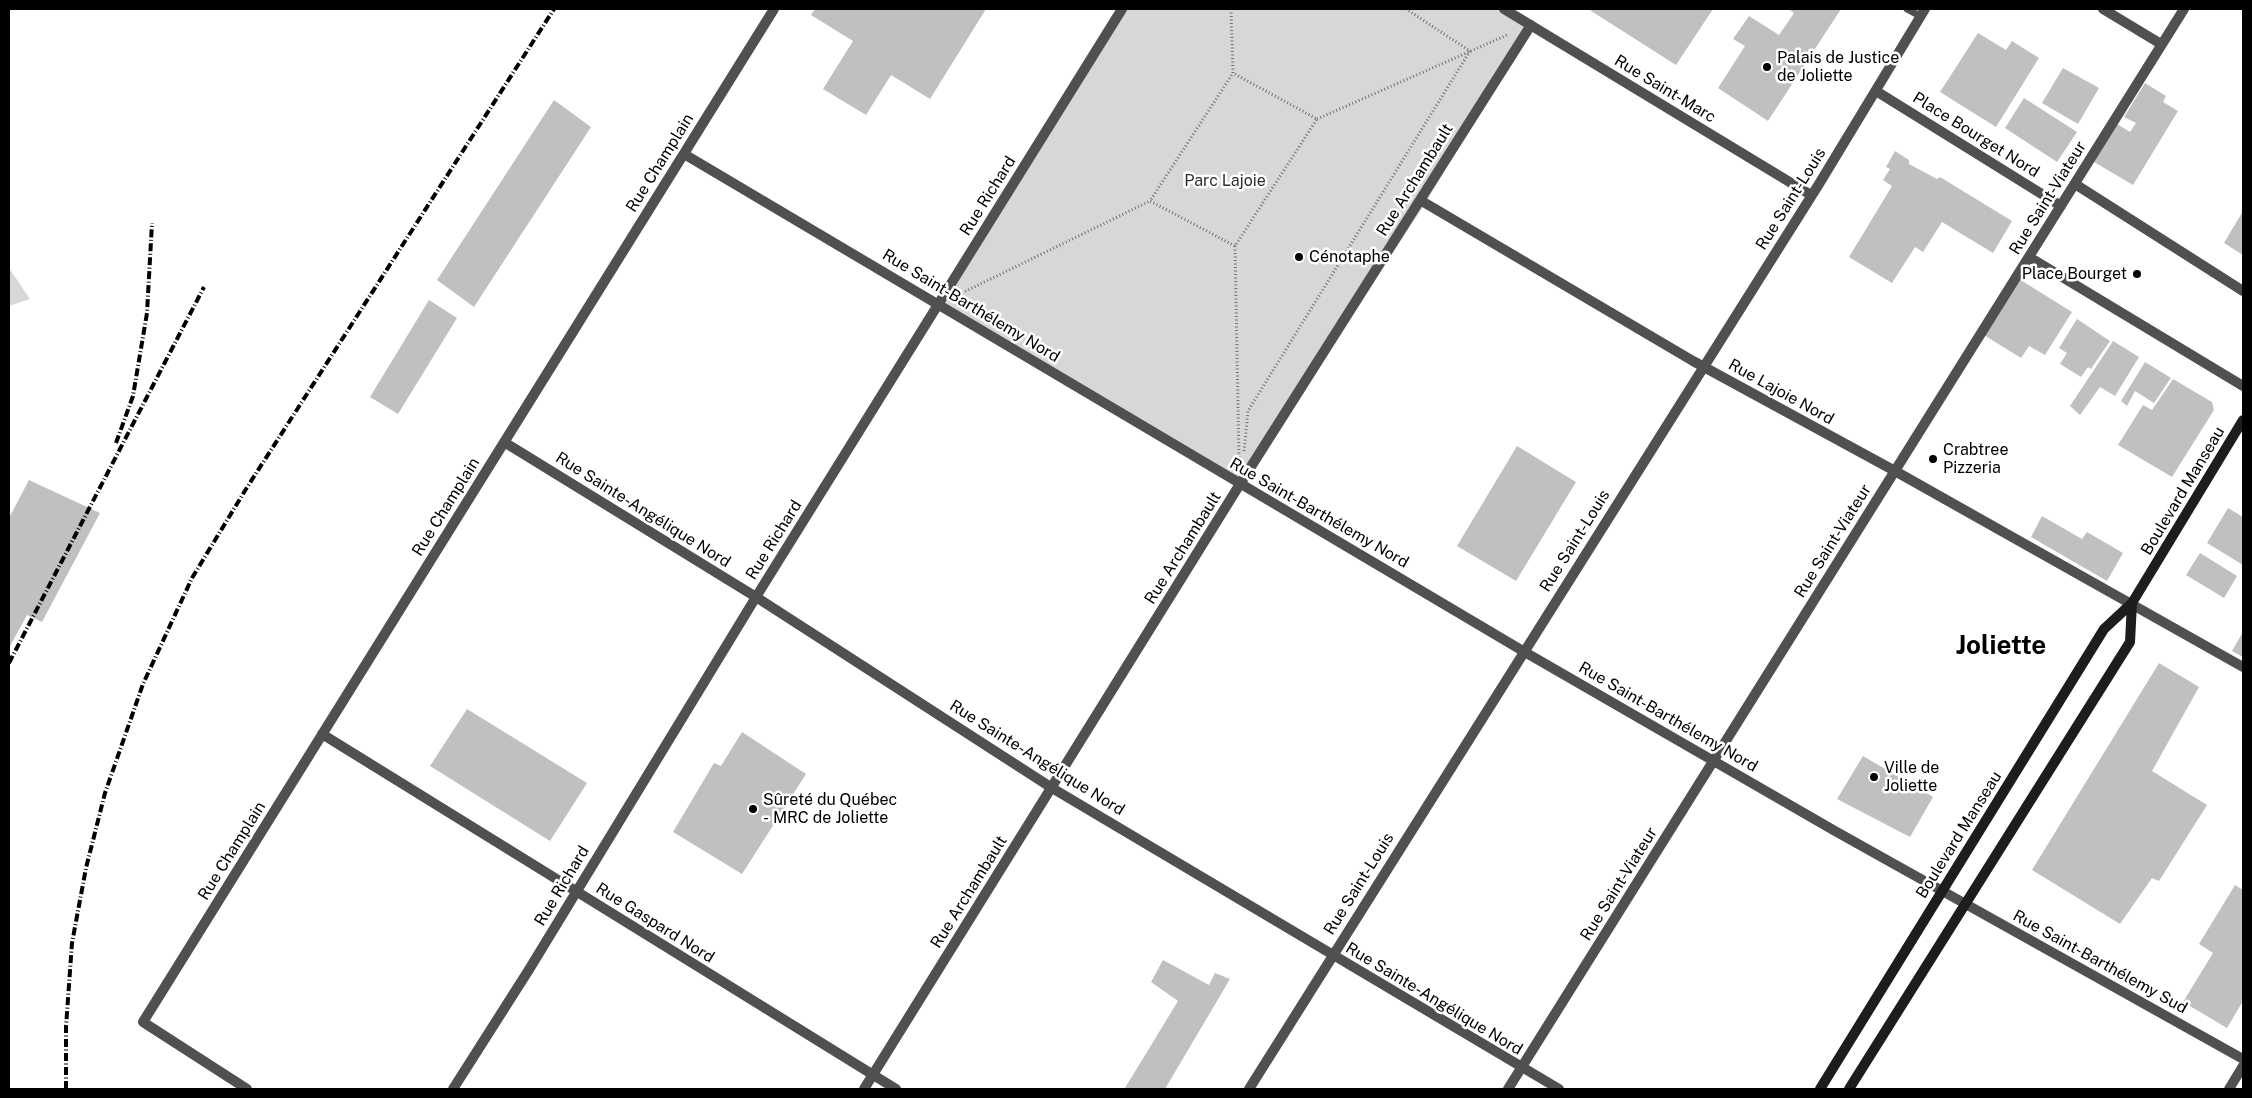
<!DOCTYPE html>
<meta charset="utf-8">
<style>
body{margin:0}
#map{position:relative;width:2252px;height:1098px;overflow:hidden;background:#fff;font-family:"Public Sans",sans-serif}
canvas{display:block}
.frame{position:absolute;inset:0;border:10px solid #000;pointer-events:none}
</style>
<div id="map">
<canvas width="2252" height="1098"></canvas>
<div class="frame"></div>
</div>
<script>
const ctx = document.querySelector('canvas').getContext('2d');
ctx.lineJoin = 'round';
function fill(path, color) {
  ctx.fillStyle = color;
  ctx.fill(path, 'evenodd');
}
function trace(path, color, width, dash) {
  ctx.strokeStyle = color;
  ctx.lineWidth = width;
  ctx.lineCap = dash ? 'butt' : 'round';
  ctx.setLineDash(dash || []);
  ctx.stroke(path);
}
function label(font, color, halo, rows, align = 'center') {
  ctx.font = font + ' "Public Sans",sans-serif';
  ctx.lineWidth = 5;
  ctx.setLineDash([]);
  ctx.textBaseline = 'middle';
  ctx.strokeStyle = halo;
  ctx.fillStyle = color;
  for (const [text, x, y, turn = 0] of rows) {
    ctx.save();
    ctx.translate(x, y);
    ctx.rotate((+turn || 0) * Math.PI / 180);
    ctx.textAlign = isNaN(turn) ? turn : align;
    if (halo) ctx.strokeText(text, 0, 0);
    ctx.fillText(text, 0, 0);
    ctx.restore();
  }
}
const green = new Path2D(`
 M1122,9h382l27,16 -106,179 -185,280 -301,-180z
 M9,268l21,31 -21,7z`);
const building = new Path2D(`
 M815,9h171l-56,90 -39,-24 -25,40 -43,-26 30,-48 -42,-26z
 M1588,9h125l-37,56z
 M1788,9h53l-73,112 -50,-33 27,-42 -12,-7 16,-23 30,19 15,-22z
 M1978,33l28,17 6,-9 27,17 -43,69 -56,-35z
 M2063,68l36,20 -21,36 -36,-21z
 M2145,83l21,13 -3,6 15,9 -45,74 -39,-23 23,-38 13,8 6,-9 -12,-6z
 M2024,98l53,34 -20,30 -52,-34z
 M554,100l37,27 -117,180 -37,-27z
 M1895,151l14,9v4l28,15 3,-2 72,44 -19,32 -51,-31 -19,30 -8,-5 -23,36 -43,-26 43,-71 -9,-6 7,-11 -4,-2z
 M2243,211v44l-19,-12z
 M2019,279l53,33 -27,43 -16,-9 -8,12 -37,-23z
 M429,300l28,18 -59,96 -28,-17z
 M2077,319l33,22 -19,28 -3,-2 -7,10 -21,-13 7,-11 -8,-5z
 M2113,341l26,16 -24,39 -15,-9 -20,28 -10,-9z
 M2145,362l26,16 -17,25 -19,-12 -8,15 -6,-5z
 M2173,379l39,23 2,8 -42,67 -54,-32 25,-40 9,5z
 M1517,446l59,36 -60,99 -59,-35z
 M29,480l71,33 -58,109 -15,-7 -18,33v-130z
 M2228,508l15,9v48l-36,-22z
 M2042,516l40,23 5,-7 36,21 -16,28 -76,-44z
 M2200,553l37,23 -13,22 -38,-23z
 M2243,632v25l-11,-6z
 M2159,663l40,24 -47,84 55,34 -48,76 -7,-3 -32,46 -88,-54z
 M467,709l120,74 -37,58 -120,-75z
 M742,732l64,42 -64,100 -69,-42 41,-69 7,3z
 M1863,756l70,41 -23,40 -73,-38z
 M2235,885l8,5v111l-16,27 -44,-26 30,-49 -14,-9z
 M1163,960l46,25 6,-12 15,6 -65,110h-39l-1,-1 53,-87 -27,-19z`);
const path = new Path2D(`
 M1231,9l2,64 -83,128 85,45 82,-127 -84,-46
 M1317,119l190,-84
 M1235,246l4,213
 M962,293l188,-92
 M1244,451l4,-40 222,-360 -64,-42`);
const service = new Path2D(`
 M1907,9l13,7`);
const minor = new Path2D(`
 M1504,9l307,186
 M2103,9l58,35
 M1876,91l185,115
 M684,154l839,497 312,180 408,228
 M2075,184l168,107
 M1420,200l273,161 202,110 348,196
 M2029,257l214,129
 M504,442l252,155 296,191 507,301
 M322,734l574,355
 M247,1089l-104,-67 631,-1013
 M453,1089l77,-121 226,-371 366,-588
 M864,1089l376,-605 291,-459
 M1249,1089l570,-905 106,-175
 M1508,1089l676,-1080
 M2229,1089l14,-23`);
const secondary = new Path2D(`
 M1820,1089l284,-460 28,-26 111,-183
 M1849,1089l281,-447 2,-39`);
const rail = new Path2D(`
 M116,443l17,-47 14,-83 5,-90
 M9,663l195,-376
 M66,1089v-62l6,-84 14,-75 19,-75 38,-109 49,-106 54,-89 308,-480`);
const markers = [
 [1767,67,5,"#000"],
 [1299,257,5,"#000"],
 [2137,274,5,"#000"],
 [1933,459,5,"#000"],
 [1874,777,5,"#000"],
 [753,809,5,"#000"]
];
const poiNames = [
 ["Palais de Justice",1777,58],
 ["de Joliette",1777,76],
 ["Cénotaphe",1309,257],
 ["Place Bourget",2127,274,"right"],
 ["Crabtree",1943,450],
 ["Pizzeria",1943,468],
 ["Ville de",1884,768],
 ["Joliette",1884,786],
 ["Sûreté du Québec",763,800],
 ["- MRC de Joliette",763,818]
];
const streetNames = [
 ["Rue Saint-Marc",1665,89,31],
 ["Place Bourget Nord",1976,135,32],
 ["Rue Champlain",660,163,-58],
 ["Rue Archambault",1415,180,-58],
 ["Rue Richard",988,196,-58],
 ["Rue Saint-Viateur",2048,198,-58],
 ["Rue Saint-Louis",1791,199,-58],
 ["Rue Saint-Barthélemy Nord",971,306,31],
 ["Rue Lajoie Nord",1781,392,29],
 ["Boulevard Manseau",2183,491,-59],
 ["Rue Champlain",446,507,-58],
 ["Rue Sainte-Angélique Nord",643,510,32],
 ["Rue Saint-Barthélemy Nord",1319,513,30],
 ["Rue Richard",774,540,-58],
 ["Rue Saint-Louis",1575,541,-58],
 ["Rue Saint-Viateur",1833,541,-58],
 ["Rue Archambault",1183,548,-58],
 ["Rue Saint-Barthélemy Nord",1668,717,30],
 ["Rue Sainte-Angélique Nord",1037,758,32],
 ["Boulevard Manseau",1959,835,-58],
 ["Rue Champlain",232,851,-58],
 ["Rue Saint-Louis",1359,884,-58],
 ["Rue Saint-Viateur",1619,884,-58],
 ["Rue Richard",562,886,-59],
 ["Rue Archambault",969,892,-58],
 ["Rue Gaspard Nord",655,923,32],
 ["Rue Saint-Barthélemy Sud",2100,962,29],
 ["Rue Sainte-Angélique Nord",1434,999,31]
];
const parkNames = [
 ["Parc Lajoie",1225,181]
];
const townNames = [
 ["Joliette",2001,646]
];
fill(green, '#d7d7d7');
fill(building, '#c0c0c0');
trace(path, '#727272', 3, [1, 2.5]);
trace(service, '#505050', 7);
trace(minor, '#505050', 10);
trace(secondary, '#1d1d1d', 10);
trace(rail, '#000', 4, [8, 2.5, 1, 2.5]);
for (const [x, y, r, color] of markers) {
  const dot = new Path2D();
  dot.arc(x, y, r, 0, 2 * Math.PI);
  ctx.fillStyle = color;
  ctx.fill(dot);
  trace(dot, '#fff', 2);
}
label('16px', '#000', '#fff', poiNames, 'left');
label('16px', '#000', '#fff', streetNames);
label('16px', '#2e2e2e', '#fff', parkNames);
label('bold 26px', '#000', '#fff', townNames);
</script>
